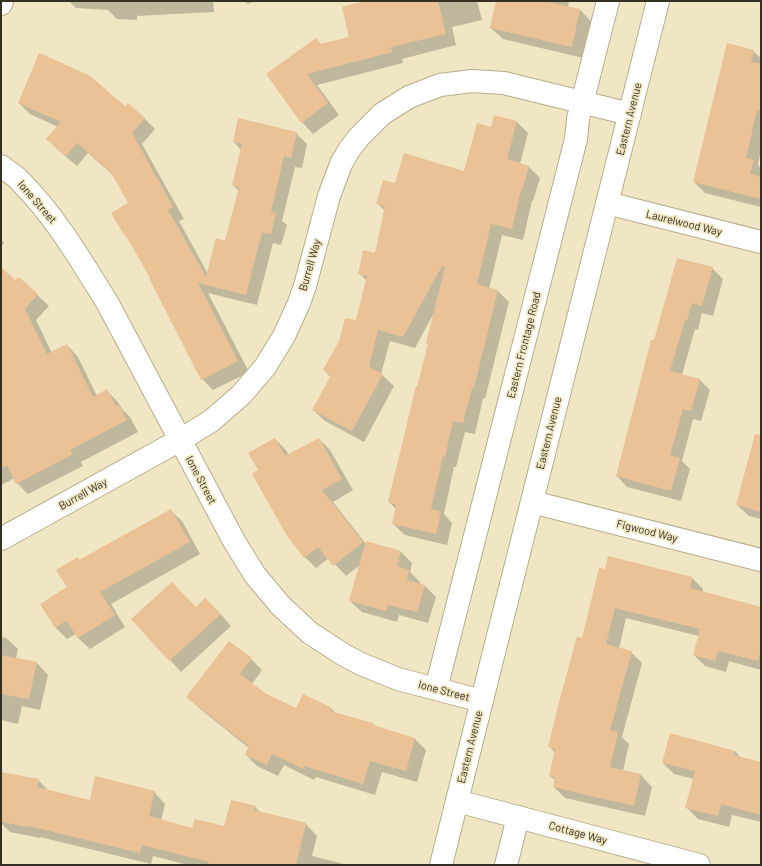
<!DOCTYPE html>
<style>
body{margin:0}
#map{position:relative;width:762px;height:866px;overflow:hidden;background:#f0e6c3;font-family:Barlow,sans-serif}
canvas{display:block}
.frame{position:absolute;inset:0;border:2px solid #343022;pointer-events:none}
</style>
<div id="map">
<canvas width="762" height="866"></canvas>
<div class="frame"></div>
</div>
<script>
const ctx = document.querySelector('canvas').getContext('2d');
ctx.lineJoin = 'round';
function fill(path, color) {
  ctx.fillStyle = color;
  ctx.fill(path, 'evenodd');
}
function trace(path, color, width, dash) {
  ctx.strokeStyle = color;
  ctx.lineWidth = width;
  ctx.lineCap = dash ? 'butt' : 'round';
  ctx.setLineDash(dash || []);
  ctx.stroke(path);
}
function label(font, color, halo, rows, align = 'center') {
  ctx.font = font + ' Barlow,sans-serif';
  ctx.lineWidth = 3.5;
  ctx.setLineDash([]);
  ctx.textBaseline = 'middle';
  ctx.strokeStyle = halo;
  ctx.fillStyle = color;
  for (const [text, x, y, turn = 0] of rows) {
    ctx.save();
    ctx.translate(x, y);
    ctx.rotate((+turn || 0) * Math.PI / 180);
    ctx.textAlign = isNaN(turn) ? turn : align;
    if (halo) ctx.strokeText(text, 0, 0);
    ctx.fillText(text, 0, 0);
    ctx.restore();
  }
}
const shadow = new Path2D(`
 M69,1h144l1,11 -77,4v4l-20,-1 -9,-9 -32,-2z
 M244,1h11l-7,3z
 M370,1h107l5,19 -30,7 4,18 -54,14 1,4 -86,22 22,30 -26,19 -11,-12 -35,-48 55,-29 28,-8z
 M497,1h72l-1,6 12,3 11,11 -8,37 -80,-19 -12,-11z
 M753,51l8,7v92l-3,15 3,4v38l-56,-14 -11,-11z
 M19,103l107,5 18,10 11,11 -13,15 42,75 -5,2 29,53 17,-32 14,-51 -6,-6 8,-35 -7,-8 62,-9 11,11 -5,24 -7,-1 -13,54 5,4 -6,20 -8,-2 -16,62 -49,-12 41,79 -36,18 -11,-11 -51,-101 -23,-40 -3,-4 4,-30 -16,-29 -25,-22 -11,13 -19,-16 -11,-11 11,-12 -28,-13z
 M495,116l22,6 11,11 -8,31 8,2 12,12 -7,23h-1l-9,39 -21,-5 -13,54 9,2 11,11 -24,97 -2,-1 -8,36 -10,-2 -9,35h-2l-10,47 8,9 -5,22 -42,-10 -12,-11 3,-15 -7,-7 40,-158 5,-31 -19,35 -25,-7 -9,33 13,12 -30,56 -39,-21 -12,-11 18,-33 -7,-7 33,-48 10,-41 -8,-8 16,-19 10,-43 -8,-8 19,-19 68,-12 28,-44z
 M1,239l3,4 -3,3z
 M712,268l11,11 -10,37 -11,-3 -4,17 -3,-1 -13,46 17,4 11,11 -9,31 -8,-2 -11,42 8,8 -9,32 -54,-14 -10,-11 38,-134z
 M1,269l14,13 4,-4 30,28 -13,14 16,33 15,-8 11,12 19,39 10,-5 11,11 4,7 8,8 8,15 -57,30 2,4 -55,28 -11,-11 -2,-5 -14,7z
 M275,439l11,11 3,5 30,-16 11,11 23,40 -20,12 33,42 35,8 11,11 -2,9 10,10v2l4,1 12,12 -8,26 -29,-8 -2,7 -35,-10 -12,-11 10,-36 -14,11 -17,-18 -13,10 -11,-11 -46,-86z
 M761,454v65l-12,-3 -12,-11z
 M170,510l12,11 18,33 -89,50 14,23 -35,22 -12,-11 -2,-4 -9,5 -11,-11 -15,-23 27,-17 10,-29 2,1z
 M609,557l83,21 11,11v3l58,16v62l-32,-9 -3,11 -21,-6 -11,-11 5,-19 -73,-18 -7,31 12,3 11,11 -20,74 7,7 -6,27 18,4 11,12 -7,29 -80,-18 -11,-11 1,-7 -5,-4 5,-23 -5,-6 32,-108 23,-69z
 M196,608l21,2 14,16 -50,46 -48,-53z
 M1,637l5,1 12,11 -2,10 21,4 11,12 -8,35 -18,-4 -4,18 -17,-4z
 M251,659l11,11 -10,14 12,10 33,15h34l5,4 37,11 3,4 39,11 11,11 -9,32 -35,-10 -7,23 -59,-18 -2,3 -30,-15 -6,11 -21,-10 -11,-11 3,-7 -50,-40 -12,-11z
 M735,751l6,7 20,5v59l-29,-7 -3,12 -31,-8 -12,-12 8,-28 -20,-5 -11,-11z
 M1,773l37,7 11,11 41,10 64,-9 11,12 -4,17 32,8 32,-2 30,-20 6,6 45,11 11,12 -5,20 36,9h-160l-35,-9 -2,8 -111,-27v1l-30,-6 -9,-9z`);
const building = new Path2D(`
 M365,1h73l8,33 -55,13 1,5 -85,22 21,29 -27,20 -35,-49 50,-36 5,6 28,-7 -7,-30z
 M496,1h48l36,8 -8,38 -82,-19z
 M727,43l27,7 -3,12 10,2v47l-4,-1 -11,48 8,2 -4,14 11,3v22l-68,-17z
 M39,53l50,22 36,31 3,-3 17,15 -13,15 41,74 -5,3 38,67 10,-39 9,3 14,-54 -7,-2 10,-41 -9,-2 5,-24 59,14 -6,26 -7,-2 -13,56 5,1 -5,21 -9,-2 -16,63 -48,-12 40,78 -37,19 -52,-102h1l-25,-44 -1,1 -13,-22 17,-10 -17,-31 -34,-29 -11,13 -20,-17 15,-17 -43,-19z
 M494,115l23,6 -10,38 22,7 -7,25 -1,-1 -9,39 -21,-5 -14,60 21,6 -24,98h-2l-9,35 -10,-2 -8,36 -2,-1 -12,53 10,2 -5,23 -44,-10 4,-19 -8,-3 28,-116 1,1 11,-43 -2,-1 19,-76 -3,-1 -39,71 -25,-7 -9,37 14,7 -31,57 -40,-21 19,-35 -8,-5 16,-29 6,-23 11,2 11,-44 -9,-2 5,-24 12,3 10,-47 -9,-2 7,-24 12,3 9,-30 60,18 13,-48 14,4z
 M677,258l36,9 -11,39 -10,-3 -5,17h-2l-15,51 30,8 -9,32 -8,-2 -13,46 10,3 -9,33 -55,-15 35,-136h3z
 M1,267l14,13 4,-3 19,17 -13,15 22,45 20,-10 26,53 14,-8 9,17 3,-1 8,15 -57,30 3,4 -57,30 -9,-19 -6,3z
 M755,434l6,1v77l-25,-7z
 M275,438l10,18 34,-18 23,41 -20,11 41,52 -30,24 -15,-19 -14,11 -17,-22 -35,-62 6,-4 -10,-17z
 M171,509l19,33 -90,50 15,23 -37,23 -12,-17 -11,7 -15,-24 27,-17 -11,-17 22,-13 1,3z
 M366,541l35,10 -4,15 12,4 -2,10 18,5 -8,27 -29,-7 -2,6 -37,-10z
 M608,556l84,21 -2,11 71,19v42l-3,12 -40,-10 -3,10 -22,-6 7,-26 -85,-21 -9,36 26,7 -22,79 8,2 -8,35 31,7 -7,32 -81,-19 2,-10 -6,-1 6,-27 -7,-2 10,-41 19,-70 5,2 17,-70 6,1z
 M172,582l24,25 9,-9 16,16 -52,47 -38,-42z
 M229,641l23,17 -12,16 25,19 31,15 7,-14 29,14 -2,3 43,12v2l42,13 -9,33 -36,-10 -7,23 -59,-18 -1,3 -31,-15 -5,11 -22,-10 4,-9 -63,-49z
 M1,655l36,7 -8,37 -28,-5z
 M670,733l65,18 -1,4 27,7v53l-40,-11 -3,12 -33,-8 10,-37 -33,-8z
 M1,772l38,7 -2,8 53,13 5,-24 60,15 -6,25 43,12 3,-9 29,7 7,-26 25,6 -2,4 52,13 -10,42h-88l1,-3 -67,-17 -2,8 -111,-27v1l-28,-5z`);
const minor = new Path2D(`
 M1,4l1,-3
 M1,166c6,5 14,9 19,15 36,36 62,81 88,123l126,237 21,34 26,31 29,27 34,22 17,9 37,15 84,22
 M607,203l154,39
 M532,502l229,58
 M1,539l179,-99 31,-19 30,-26 24,-28 19,-31 15,-33 6,-17 24,-90 12,-32 8,-14 10,-13 23,-23 27,-17 31,-12 32,-4 32,2 126,31
 M436,689l140,-550 2,-20 30,-118
 M506,865l12,-48`);
const tertiary = new Path2D(`
 M457,801l242,64`);
const secondary = new Path2D(`
 M441,865l50,-201 167,-663`);
const streetNames = [
 ["Eastern Avenue",629,119,-76],
 ["Ione Street",37,202,49],
 ["Laurelwood Way",684,223,14],
 ["Burrell Way",310,265,-74],
 ["Eastern Frontage Road",524,345,-76],
 ["Eastern Avenue",549,433,-76],
 ["Ione Street",201,480,62],
 ["Burrell Way",83,494,-29],
 ["Figwood Way",647,531,14],
 ["Ione Street",444,691,15],
 ["Eastern Avenue",470,747,-76],
 ["Cottage Way",578,833,15]
];
fill(shadow, '#0003');
fill(building, '#ebc196');
trace(minor, '#b7ad8b', 24);
trace(tertiary, '#b7ad8b', 24);
trace(secondary, '#b7ad8b', 24);
trace(minor, '#fff', 22);
trace(tertiary, '#fff', 22);
trace(secondary, '#fff', 22);
label('11px', '#343022', '#f0e6c3', streetNames);
</script>
